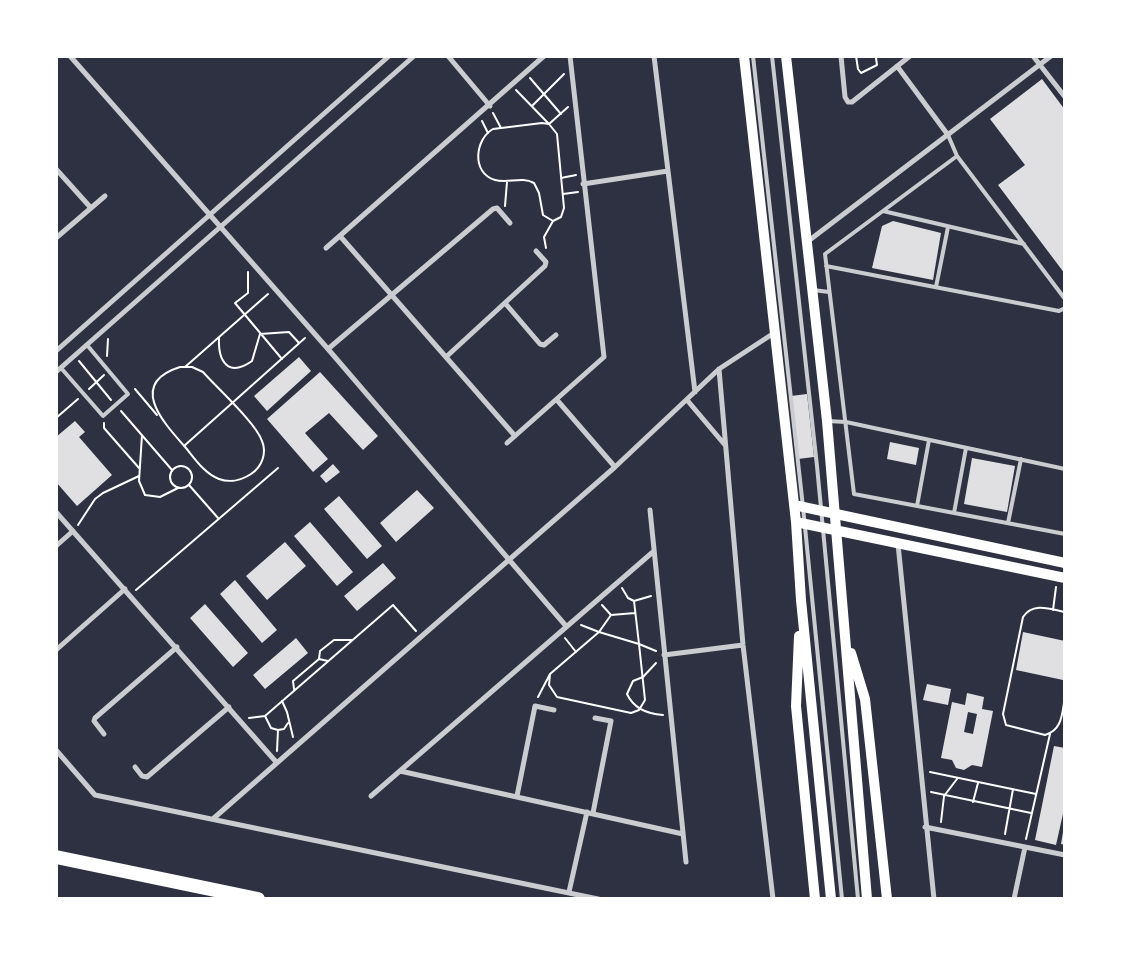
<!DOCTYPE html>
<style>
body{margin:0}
#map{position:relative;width:1121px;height:955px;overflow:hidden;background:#2d3142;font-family:"Archivo Narrow",sans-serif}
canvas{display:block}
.frame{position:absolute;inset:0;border:58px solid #fff;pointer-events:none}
</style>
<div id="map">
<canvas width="1121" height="955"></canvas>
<div class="frame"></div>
</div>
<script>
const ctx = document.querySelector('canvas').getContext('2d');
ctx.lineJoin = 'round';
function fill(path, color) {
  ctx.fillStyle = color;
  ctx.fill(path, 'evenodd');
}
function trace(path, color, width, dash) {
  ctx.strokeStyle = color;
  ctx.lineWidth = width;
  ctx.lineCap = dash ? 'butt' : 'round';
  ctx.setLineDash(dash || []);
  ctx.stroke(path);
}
const building = new Path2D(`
 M1042,79l23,31v164l-67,-89 27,-20 -35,-46z
 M893,221l48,12 -8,47 -61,-12 10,-42z
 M299,357l12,14 -44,40 -13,-15z
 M320,372l58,64 -15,14 -34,-37 -24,20 23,26 -15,13 -46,-53z
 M807,394l7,63 -16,2 -7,-63z
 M75,421l10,11 -6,5 33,38 -35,31 -21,-24v-45z
 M890,442l29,6 -3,17 -29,-6z
 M972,458l43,8 -8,46 -43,-8z
 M333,464l7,8 -14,11 -6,-7z
 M417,490l17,18 -38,34 -16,-19z
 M339,496l43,50 -15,13 -43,-50z
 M310,522l43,50 -16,14 -43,-50z
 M285,542l21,24 -39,34 -21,-24z
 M383,563l13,15 -39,33 -13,-15z
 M235,580l42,50 -15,13 -42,-49z
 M205,604l43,49 -15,14 -43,-49z
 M1023,632l42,9 -2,39 -47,-10z
 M296,638l12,15 -43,36 -12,-14z
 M927,684l24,5 -3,16 -25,-5z
 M967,693l17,4 -2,12 11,2 -11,56 -10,-2 -8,5 -8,-2 -4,-8 -11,-2 11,-56 13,3zM968,712l9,2 -4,20 -9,-2z
 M1054,746l11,2v57l-9,40 -21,-5z
 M1064,826h1v19l-4,-1z`);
const path = new Path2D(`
 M856,56l2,13 3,4 16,-8 -1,-7 3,-2
 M530,78l31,36
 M516,90l33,34 19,-17
 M532,106l32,-32
 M493,113l8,15
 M482,121l6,12
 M542,123l7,1 8,10 7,74 -3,9 -8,4 -10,-6 -4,-22 -5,-10c-13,-7 -26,1 -39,-3 -24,-7 -20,-41 -2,-51z
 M561,178l15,-3
 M563,194l15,-2
 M505,206l2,-24
 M546,248l-2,-11 9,-16
 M248,272v21l-13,10 47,56
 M219,338c-1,23 9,40 33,23l8,-27 29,-2 10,11
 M107,356l1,-17
 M79,361l32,39
 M180,367h12l11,5c14,16 53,51 59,69 5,12 0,26 -11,33 -9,6 -21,9 -32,5 -14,-5 -24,-20 -33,-31 -21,-24 -60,-64 -6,-81z
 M185,367l83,-73
 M89,389l15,-14
 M135,389l22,26
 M121,411l51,59
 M56,418l22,-19
 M104,423v5l35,40
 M142,435l-3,46 6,14 15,2 18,-9
 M184,446l121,-108
 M170 477a11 11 0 1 1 22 0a11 11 0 1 1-22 0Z
 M189,485l29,33
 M78,525l17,-26 8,-6 36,-17
 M622,588l6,10 6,3 5,43 17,7
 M136,590l142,-122
 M634,601l17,-5
 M602,605l9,10 24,-2
 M1053,610l3,-23
 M1065,612c-15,-3 -32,-10 -42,5l-20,97 3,11 39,10c18,-5 17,-23 20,-38
 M581,625l18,7 12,-17
 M565,638l11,14
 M328,661l-9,-2 1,-8 14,-11h18
 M656,663l-13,14 -10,4 -6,13c7,15 20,20 36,21
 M294,689l-1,-8 26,-22
 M538,697l12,-23 49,-42 40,12 6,56 -6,10 -8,3 -74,-16 -8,-12 1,-11
 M282,701l5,11 6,25
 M265,716l6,12 7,2 6,-1 4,-6
 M249,718l16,-2 128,-111 23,26
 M277,751l1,-21
 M930,772l106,22
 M931,792l100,21
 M973,802l5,-19
 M941,822l3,-26 13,-17
 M1005,834l8,-45
 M1026,839l24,-105`);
const service = new Path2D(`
 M753,56l50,451 39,392
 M772,56l45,410 41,433
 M948,135l9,21 108,143
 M957,156l-132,98 29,240 211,40
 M883,211l141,33
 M826,266l233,45 6,-3
 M936,287l12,-60
 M813,290l16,2
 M61,368l42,48 25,-22 -41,-49
 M827,421l19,1 219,47
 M917,506l12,-66
 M954,513l12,-65
 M1008,523l13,-64`);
const minor = new Path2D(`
 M70,56l258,293 238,277
 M448,56l42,50
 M654,56l41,336
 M841,56l4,41 3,5h4l58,-46
 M1033,56l32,41
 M897,66l51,69
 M56,169l35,39
 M583,184l85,-13
 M340,236l175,200
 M56,238l49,-42
 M807,242l244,-186
 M326,248l218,-192
 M505,303l35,41 4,1 12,-10
 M328,349l165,-140 4,-1 13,15
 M56,351l333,-295
 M446,357l99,-91 1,-4 -10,-11
 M719,369l24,276 30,254
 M56,372l358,-316
 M557,400l58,67
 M687,400l38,45
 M507,443l97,-86 -34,-301
 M650,510l36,352
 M56,512l221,251
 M898,544l36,355
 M56,546l17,-15
 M56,650l69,-61
 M664,655l79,-10
 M104,734l-10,-13 1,-3 82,-71
 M56,750l39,45 503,104
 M135,767l7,9 5,1 82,-70
 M400,771l283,63
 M371,796l283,-245
 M517,796l18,-90 19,4
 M593,813l18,-92 -16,-3
 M214,818l401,-351 104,-98 55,-36
 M925,827l140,28
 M569,892l18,-80
 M1014,899l11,-52`);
const secondary = new Path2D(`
 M744,56l52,466 5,78 30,299
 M786,56l41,365 40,478
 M794,505l271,58
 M796,522l269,56
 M799,636l-3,70 19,193
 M851,653l14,46 22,200`);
const motorway = new Path2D(`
 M56,857l202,42`);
fill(building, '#e0e0e3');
trace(path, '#fff', 2);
trace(service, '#caccd0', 4);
trace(minor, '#caccd0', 5);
trace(secondary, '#fff', 10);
trace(motorway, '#fff', 14);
</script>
